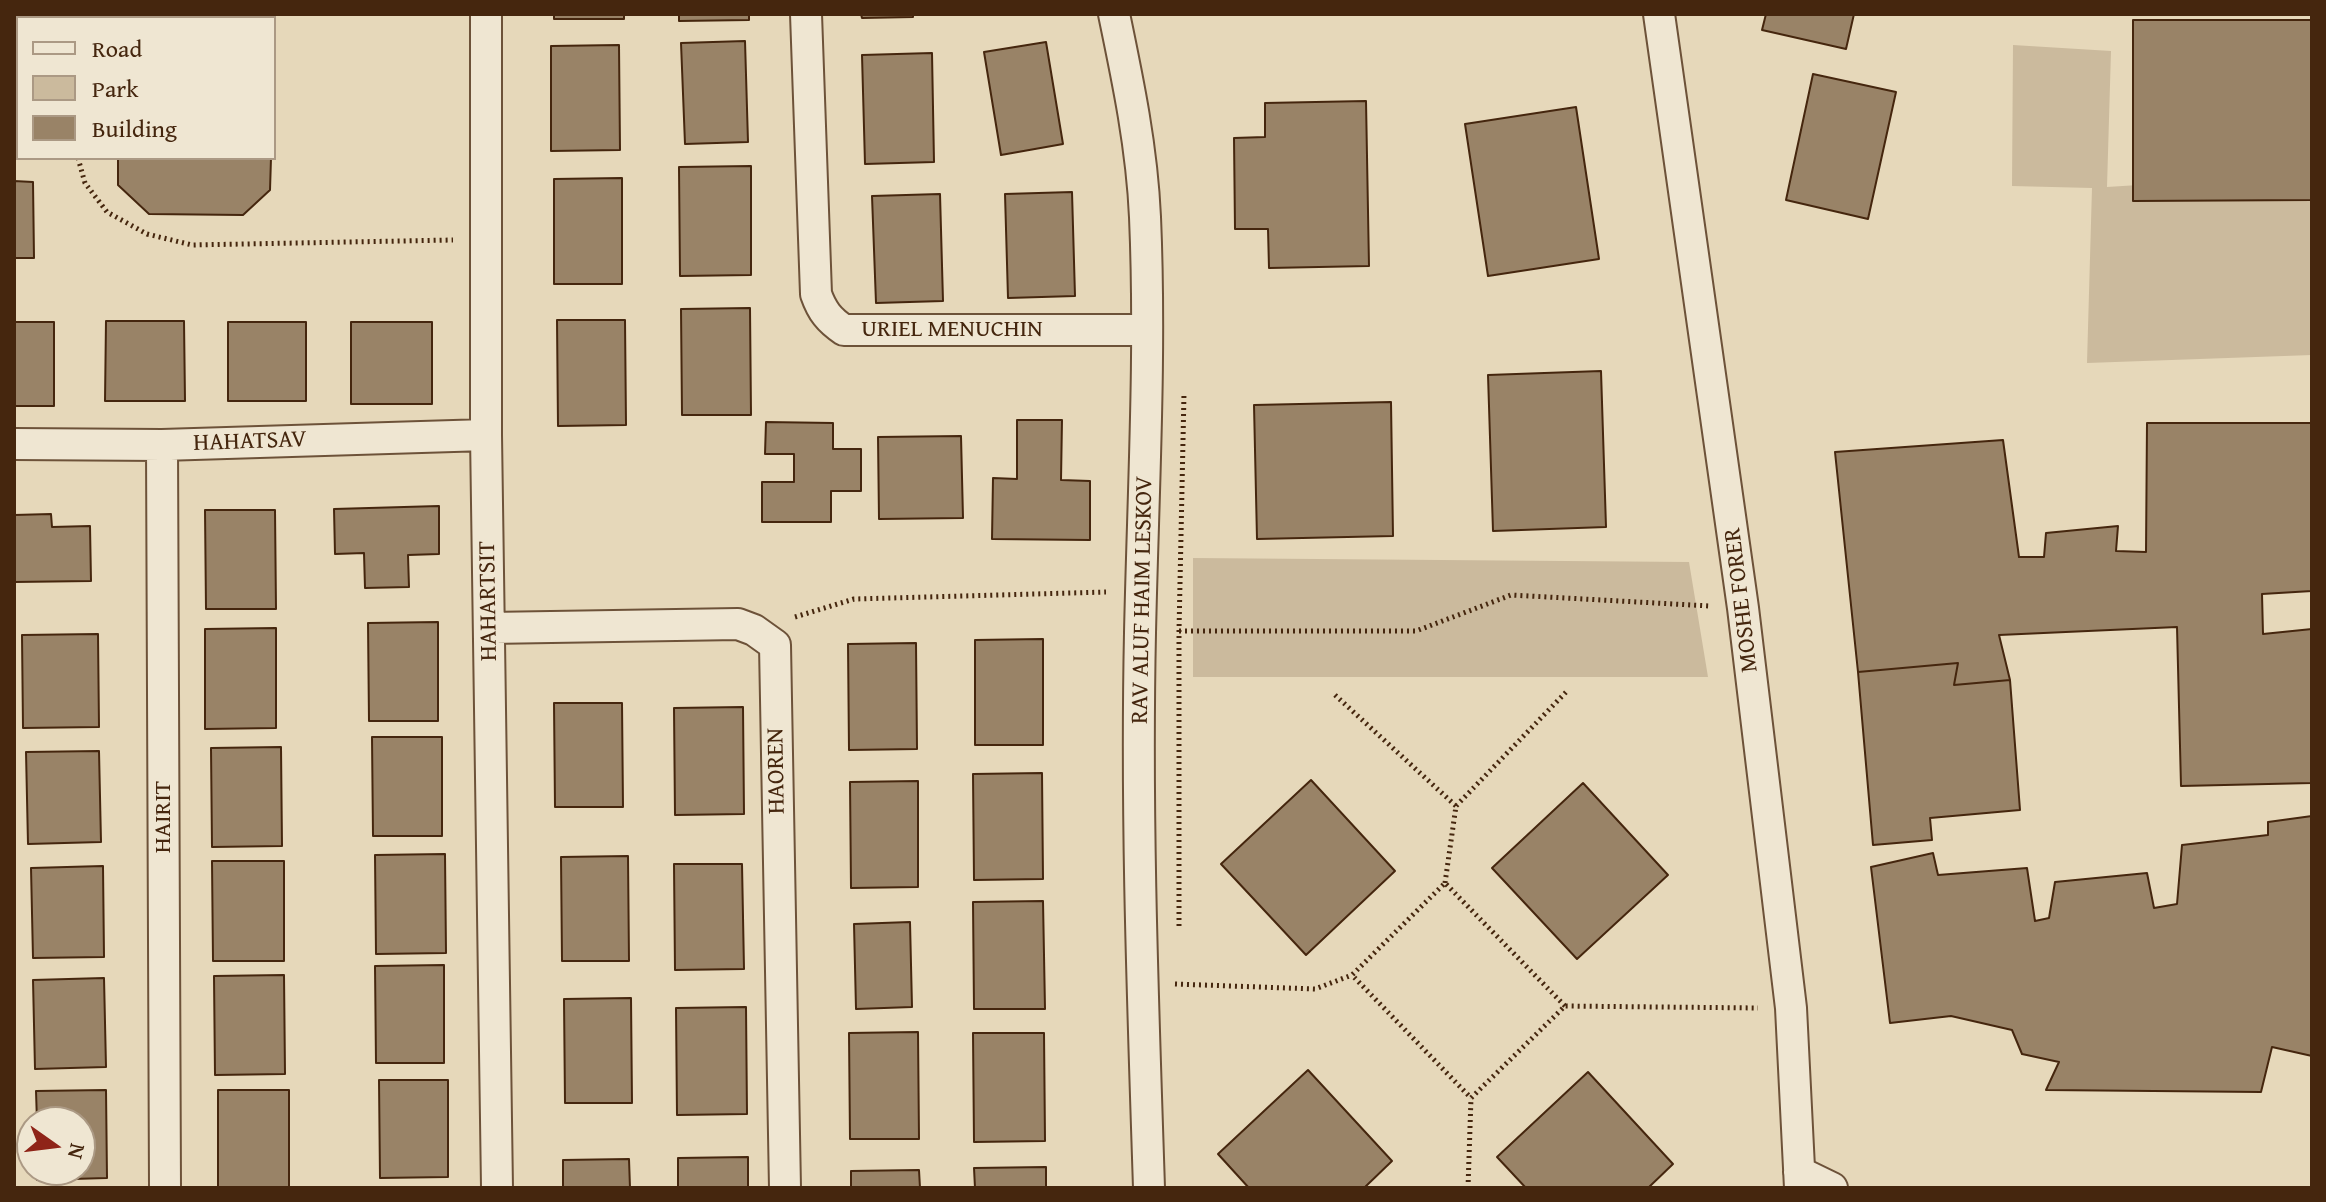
<!DOCTYPE html>
<style>
body{margin:0}
#map{position:relative;width:2326px;height:1202px;overflow:hidden;background:#e6d8ba;font-family:"Gentium Book Plus",serif}
canvas{display:block}
.frame{position:absolute;inset:0;border:16px solid #45260e;pointer-events:none}
.legend{position:absolute;left:16px;top:16px;width:260px;height:144px;box-sizing:border-box;background:#efe6d2;border:2px solid #ab9984;margin:0;padding:10px 14px;list-style:none;font-size:24px;color:#45260e}
.legend li{display:flex;align-items:center;gap:16px;height:40px}
.legend b{width:40px;border:2px solid #ab9984}
.north{position:absolute;left:16px;top:1106px;width:80px;height:80px;box-sizing:border-box;background:#efe6d2;border:2px solid #ab9984;border-radius:50%;rotate:104deg;font-size:22px;font-weight:700;line-height:32px;text-align:center;color:#45260e}
.north::after{content:'';display:block;margin:auto;width:28px;height:36px;background:#8f2418;clip-path:polygon(50% 0,100% 100%,50% 72%,0 100%)}
</style>
<div id="map">
<canvas width="2326" height="1202"></canvas>
<div class="frame"></div>
<ul class="legend">
<li><b style="height:10px;background:#efe6d2"></b>Road</li>
<li><b style="height:22px;background:#cbba9d"></b>Park</li>
<li><b style="height:22px;background:#998367"></b>Building</li>
</ul>
<div class="north">N</div>
</div>
<script>
const ctx = document.querySelector('canvas').getContext('2d');
ctx.lineJoin = 'round';
function fill(path, color) {
  ctx.fillStyle = color;
  ctx.fill(path, 'evenodd');
}
function trace(path, color, width, dash) {
  ctx.strokeStyle = color;
  ctx.lineWidth = width;
  ctx.lineCap = dash ? 'butt' : 'round';
  ctx.setLineDash(dash || []);
  ctx.stroke(path);
}
function label(font, color, halo, rows, align = 'center') {
  ctx.font = font + ' "Gentium Book Plus",serif';
  ctx.lineWidth = 6;
  ctx.setLineDash([]);
  ctx.textBaseline = 'middle';
  ctx.strokeStyle = halo;
  ctx.fillStyle = color;
  for (const [text, x, y, turn = 0] of rows) {
    ctx.save();
    ctx.translate(x, y);
    ctx.rotate((+turn || 0) * Math.PI / 180);
    ctx.textAlign = isNaN(turn) ? turn : align;
    if (halo) ctx.strokeText(text, 0, 0);
    ctx.fillText(text, 0, 0);
    ctx.restore();
  }
}
const green = new Path2D(`
 M2013,45l98,6 -4,136 205,-13v181l-225,8 5,-175 -80,-2z
 M1193,558l496,4 19,115h-515z`);
const building = new Path2D(`
 M121,14h153v4h-153z
 M554,14h70v5h-70z
 M679,14h70v6l-70,1z
 M861,14h52v3l-51,1z
 M1766,14h88l-8,35 -84,-19z
 M27,17l-9,1v78l-4,1v-79z
 M2133,20h179v180l-179,1z
 M745,41l3,101 -63,2 -4,-101z
 M1046,42l17,102 -62,11 -17,-103z
 M619,45l1,105 -69,1v-105z
 M932,53l2,109 -69,2 -3,-109z
 M1813,74l83,18 -28,127 -82,-19z
 M1366,101l3,165 -100,2 -1,-39h-33l-1,-91 31,-1v-34z
 M1576,107l23,152 -111,17 -23,-152z
 M118,158h153l-1,32 -27,25 -94,-1 -31,-29z
 M751,166v109l-71,1 -1,-109z
 M622,178v106h-68v-105z
 M14,181l19,1 1,76h-20z
 M1072,192l3,104 -67,2 -3,-104z
 M940,194l3,107 -67,2 -4,-107z
 M750,308l1,107h-69l-1,-106z
 M557,320h68l1,105 -68,1z
 M106,321h78l1,80h-80z
 M14,322h40v84h-40z
 M228,322h78v79h-78z
 M351,322h81v82h-81z
 M1601,371l5,156 -113,4 -5,-156z
 M1391,402l2,134 -136,3 -3,-134z
 M1017,420h45l-1,60 29,1v59l-98,-1 1,-61 24,1z
 M766,422l67,1v26h28v42h-30v31h-69v-40h32v-28h-29z
 M2147,423h165v168l-50,3 1,40 49,-5v154l-131,3 -4,-159 -178,8 11,45 -56,5 4,-22 -100,9 -23,-220 168,-12 16,117h25l2,-24 72,-7 -2,25 30,1z
 M961,436l2,82 -84,1 -1,-82z
 M439,506v48l-31,1 1,32 -44,1 -1,-35 -29,1 -1,-45z
 M205,510h70l1,99h-70z
 M51,514l1,13 38,-1 1,55 -77,1v-67z
 M438,622v99h-69l-1,-98z
 M276,628v100l-71,1v-100z
 M98,634l1,93 -76,1 -1,-93z
 M1043,639v106h-68v-105z
 M916,643l1,106 -68,1 -1,-106z
 M1958,663l-4,22 56,-5 10,130 -90,8 2,22 -59,5 -15,-173z
 M554,703h68l1,104h-68z
 M743,707l1,107 -69,1 -1,-107z
 M372,737h70v99h-69z
 M281,747l1,99 -70,1 -1,-99z
 M99,751l2,91 -73,2 -2,-92z
 M1042,773l1,106 -69,1 -1,-106z
 M1311,780l84,91 -89,84 -85,-91z
 M918,781v106l-67,1 -1,-106z
 M1583,783l85,92 -91,84 -85,-91z
 M2312,816v240l-40,-9 -11,45 -215,-2 13,-28 -37,-8 -10,-24 -61,-14 -61,7 -19,-156 62,-14 5,22 89,-7 8,53 14,-3 6,-36 92,-9 7,35 23,-4 5,-59 86,-10v-13z
 M445,854l1,99 -70,1 -1,-99z
 M628,856l1,105h-67l-1,-104z
 M212,861h72v100h-71z
 M674,864h68l2,105 -69,1z
 M103,866l1,91 -71,1 -2,-90z
 M1043,901l2,108h-71l-1,-107z
 M910,922l2,85 -56,2 -2,-85z
 M444,965v98h-68l-1,-97z
 M284,975l1,99 -70,1 -1,-99z
 M104,978l2,89 -71,2 -2,-89z
 M631,998l1,105h-67l-1,-104z
 M746,1007l1,107 -70,1 -1,-107z
 M918,1032l1,107h-69l-1,-106z
 M973,1033h71l1,108 -71,1z
 M1308,1070l84,91 -28,27h-115l-31,-34z
 M1588,1072l85,92 -25,24h-122l-29,-31z
 M379,1080h69v97l-68,1z
 M106,1090l1,88 -70,2v-10h43v-48h-43l-1,-31z
 M218,1090h71v98h-71z
 M748,1157v31h-70v-30z
 M629,1159l1,29h-67v-28z
 M1046,1167v21h-71l-1,-20z
 M919,1170l1,18h-69v-17z`);
const path = new Path2D(`
 M78,158l7,25 22,29 40,22 45,11 261,-5
 M795,617l59,-18 252,-7
 M1179,631h237l95,-36 199,11
 M1335,695l121,111
 M1445,883l11,-77 112,-116
 M1179,926v-295l5,-238
 M1175,984l140,5 37,-14
 M1565,1006l-120,-123 -93,92 119,123 94,-92 193,2
 M1468,1188l3,-90`);
const street = new Path2D(`
 M486,14v421l11,753
 M806,14l10,280c6,17 13,26 28,36h303
 M1114,14c14,67 28,134 31,203 6,138 -2,277 -5,416 -4,185 3,370 9,555
 M1659,14l84,594 48,400 9,180
 M14,116h4
 M14,444l148,1 324,-10
 M162,445l3,743
 M489,628l249,-4 16,6 21,15 10,543
 M1799,1172l33,16`);
const streetNames = [
 ["URIEL MENUCHIN",952,330],
 ["HAHATSAV",250,442,-2],
 ["RAV ALUF HAIM LESKOV",1143,600,-89],
 ["MOSHE FORER",1742,600,-97],
 ["HAHARTSIT",489,601,-91],
 ["HAOREN",777,771,-91],
 ["HAIRIT",164,817,-90]
];
fill(green, '#cbba9d');
fill(building, '#998367');
trace(building, '#45260e', 2);
trace(street, '#6d5239', 34);
trace(path, '#45260e', 5, [2, 4]);
trace(street, '#efe6d2', 30);
label('24px', '#45260e', '#efe6d2', streetNames);
</script>
